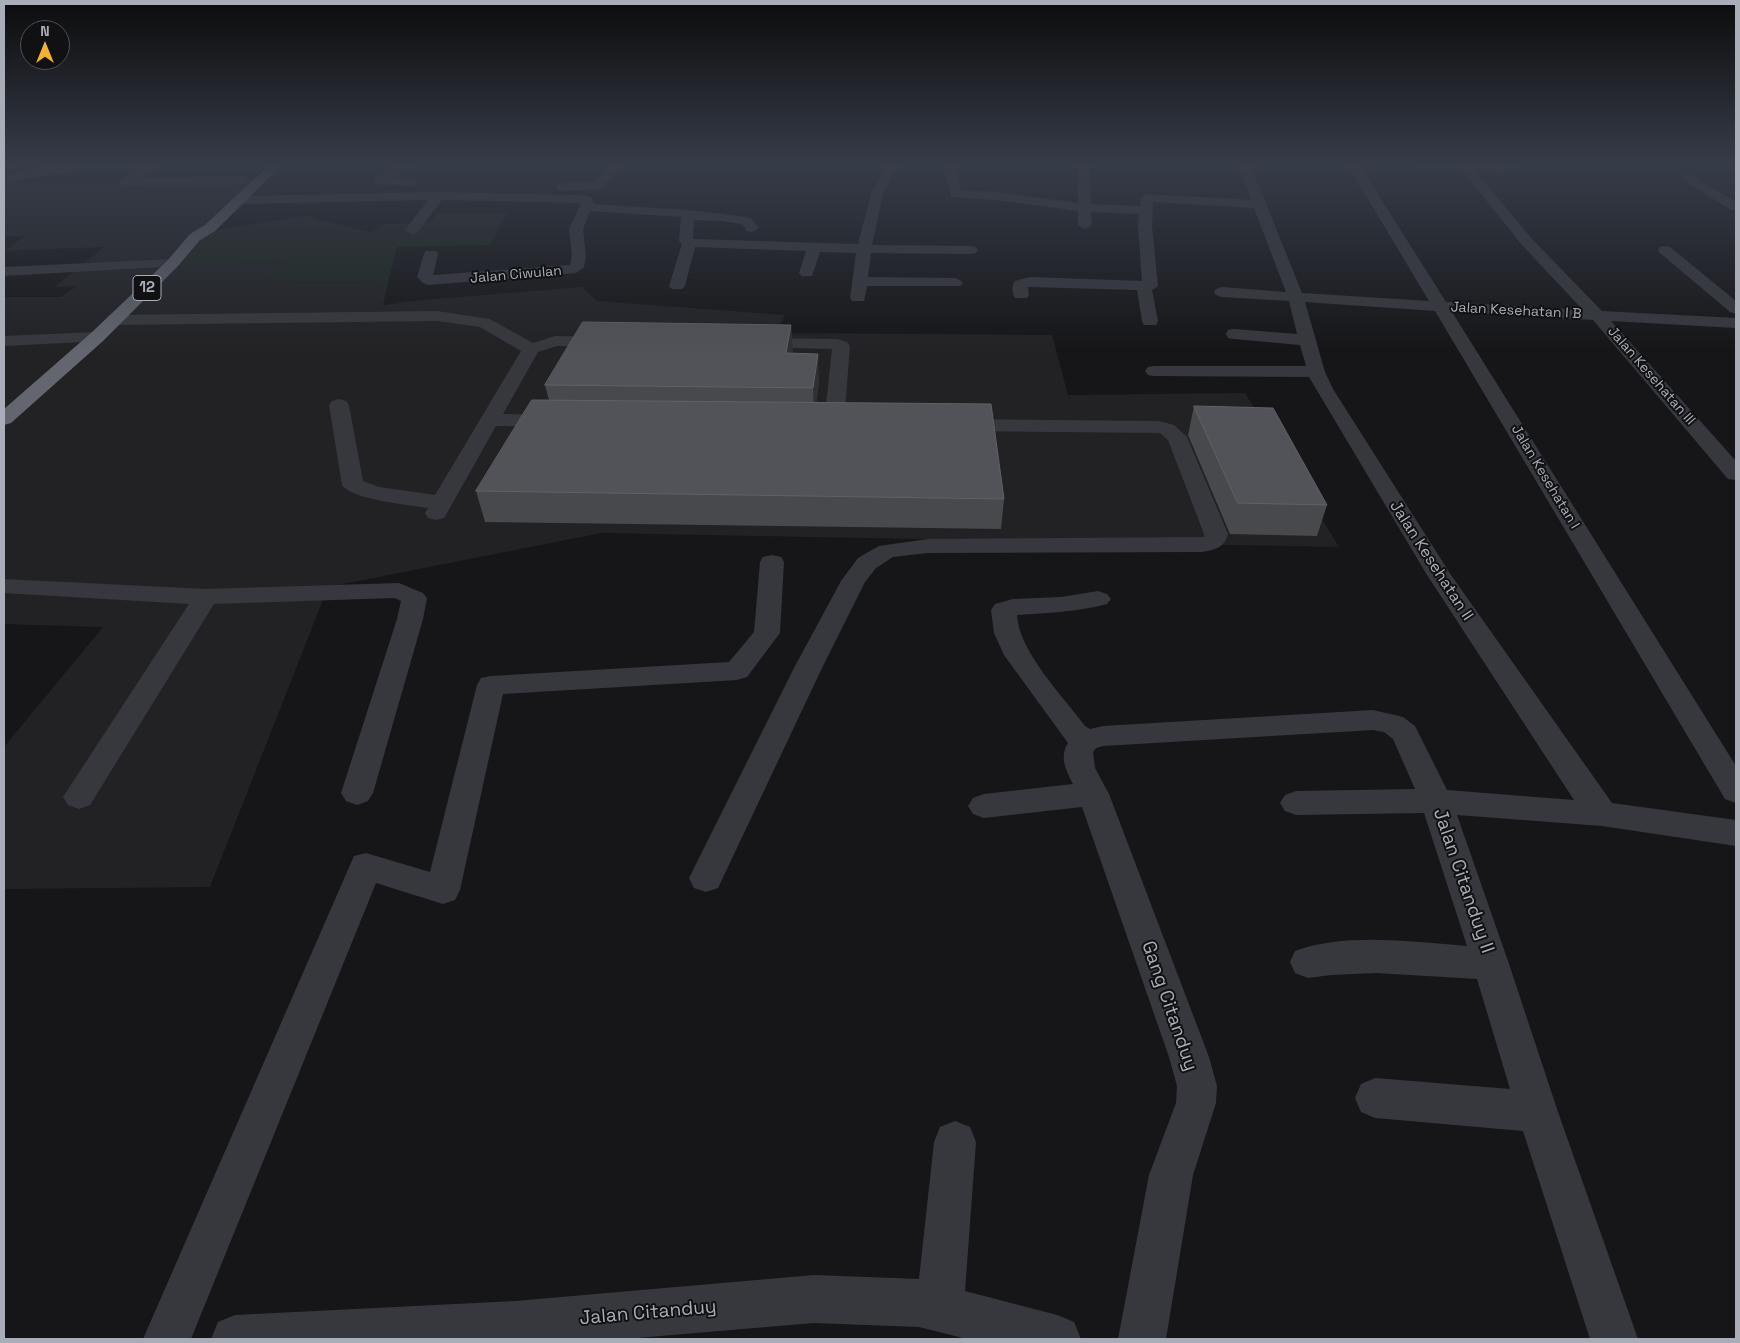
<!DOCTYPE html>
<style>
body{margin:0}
#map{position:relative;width:1740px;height:1343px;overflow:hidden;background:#161618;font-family:"Space Grotesk",sans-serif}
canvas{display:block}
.frame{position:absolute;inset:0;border:5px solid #a8adb8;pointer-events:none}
.north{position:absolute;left:20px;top:20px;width:50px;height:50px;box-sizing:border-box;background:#111113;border:1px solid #4d4f55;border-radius:50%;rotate:0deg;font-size:14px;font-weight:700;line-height:20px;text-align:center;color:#a8adb8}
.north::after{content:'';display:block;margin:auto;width:18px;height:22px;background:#f2b134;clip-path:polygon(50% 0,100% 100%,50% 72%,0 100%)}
</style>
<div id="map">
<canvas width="1740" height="1343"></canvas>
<div class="frame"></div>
<div class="north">N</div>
</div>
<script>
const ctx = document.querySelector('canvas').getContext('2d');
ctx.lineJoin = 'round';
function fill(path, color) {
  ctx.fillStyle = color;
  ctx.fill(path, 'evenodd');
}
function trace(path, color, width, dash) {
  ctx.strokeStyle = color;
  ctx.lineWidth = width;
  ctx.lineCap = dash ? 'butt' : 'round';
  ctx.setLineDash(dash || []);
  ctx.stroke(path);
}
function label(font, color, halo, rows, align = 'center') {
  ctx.font = font + ' "Space Grotesk",sans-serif';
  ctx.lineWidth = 4;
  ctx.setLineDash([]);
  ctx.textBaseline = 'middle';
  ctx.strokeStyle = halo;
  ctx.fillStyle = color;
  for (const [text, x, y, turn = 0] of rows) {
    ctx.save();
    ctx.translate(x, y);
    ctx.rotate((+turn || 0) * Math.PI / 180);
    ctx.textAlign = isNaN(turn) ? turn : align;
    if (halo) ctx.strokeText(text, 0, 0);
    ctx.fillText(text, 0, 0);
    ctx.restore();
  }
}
const built = new Path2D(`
 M256,181l-78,85 107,-4 -16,20 119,1 -5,22 40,-5 159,-13 15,14 188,14 -10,18 277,2 16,60 177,-2 94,154 -738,-14 -273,54 -118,300 -206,2v-142l99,-120 -99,-3v-327h57l16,-11 -22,1 49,-40 -100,4 21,-15h-21v-53z`);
const green = new Path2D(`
 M437,213h70l-17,32 -93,2 -9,36 -119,-1 15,-20 -107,5 32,-36 102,-16 4,4 56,13 14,-8 45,-1z`);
const minor = new Path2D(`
 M70,164h81l3,4 -14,10 104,-2 6,4 -6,4 -119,2 -4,-1 -2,-3 2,-3 18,-11c-47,-1 -89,6 -135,16v-8l33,-8z
 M400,164h14l-21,14 22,2 2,3 -2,3 -39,-2 -2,-3 2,-3z
 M611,164h12l-22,25 -40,2 -6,-4 6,-4 33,-1z
 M887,164h12l-16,30 -11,51 99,1 5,1 2,3 -2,3 -5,1 -100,-1 -3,24 87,1 5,2 3,3 -3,3h-93l-3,15h-12l-2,-3 6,-45 -36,-1 -8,24h-10l-3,-3 7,-22 -111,-4 -10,39 -3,3h-10l-3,-3 13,-42 -3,-3 2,-24 -91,-6 -7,18 3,27 -2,11 -8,6 -148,12 -5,-2 -6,-6 7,-23 2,-3h10l2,3 -5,21 137,-10 2,-9 -3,-27 12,-26 -139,-3 -25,33 -5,1 -7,-4 23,-30 -188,4 -6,-4 6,-4 198,-4 141,3 12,2 3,7 94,6 58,7 5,1 8,10 -7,4 -5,-1 -5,-7 -21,-3 -27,-1 -1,19 165,5 13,-50z
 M943,164h12l6,26 35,2 82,11v-39h12l1,40 49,2 1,-8 6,-4 104,6 -13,-36h12l52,129 127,8 -82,-137h12l87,138 137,8 -61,-65 -60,-75 -47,-3 -6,-3h106l2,2c-10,9 -30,5 -42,4l57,69 70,72 134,7v10l-125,-7 125,140v19l-8,-1 -135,-159 -141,-8 284,454v37l-11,-4 -290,-488 -130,-9 20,70 8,17 118,186 161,228 124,17v26l-134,-20 -145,-11 52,149 49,148 80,227h-48l-67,-208 -148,-13 -14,-6 -6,-14 6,-14 14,-6 135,11 -33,-110 -101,-6 -45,2 -23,3 -13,-5 -5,-11 5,-11c51,-19 119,-9 172,-5l-43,-133 -128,2 -11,-4 -5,-8 5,-8 11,-4 119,-2 -22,-50 -9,-7 -11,-2 -270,16 -7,2 -3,4 2,16 14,26 100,263 8,29 -1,17 -23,72 -27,164h-48l31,-164 27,-72 1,-17 -8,-29 -87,-250 -98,11 -11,-4 -5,-8 5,-8 11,-4 89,-10c-7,-14 -14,-27 -5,-41l-64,-88 -10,-22 -3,-23 4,-6 18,-5 48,-2 37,-6 9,3 4,5 -4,5c-30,8 -60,9 -90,11 2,37 46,81 68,111l5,3 13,-3 270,-16 30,7 12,9 32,64 127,10 -147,-225 -118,-198 -155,-1 -6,-1 -3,-4 3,-4 6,-1h152l-6,-21 -66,-6 -6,-1 -2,-4 2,-4 6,-1 63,5 -8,-33 -67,-4 -6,-2 -2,-3 2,-3 6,-2 64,5 -32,-84 -101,-6 -1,24 6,60 -6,4 6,31 -2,4h-12l-2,-4 -5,-31 -107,-3h-2l1,8 -2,3h-12c-3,-5 -4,-12 0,-17l15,-4 112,4 -4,-55 1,-12 -48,-2 1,13 -7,4 -7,-4v-14l-82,-11 -45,-3z
 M1689,174l47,28v9l-5,-1 -46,-29 -2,-3 2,-3z
 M1665,246l5,1 66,54v13l-6,-2 -70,-59 -2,-3 2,-3z
 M173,259l5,1 2,3 -2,3 -174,10v-9z
 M437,311l53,8 43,24 22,-7 52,1 6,1 3,4 -3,4 -6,1 -50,-1 -19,6 -35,62 55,1 7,2 3,4 -3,4 -7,2 -62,-1 -49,87 -3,5 -8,2 -8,-2 -3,-5 3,-5c-19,-3 -75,-8 -86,-23l-13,-80 3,-4 7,-2 7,2 3,4 14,76 16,6 56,8 86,-144 -41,-24 -43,-6 -323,4 -6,-1 -2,-4 2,-4 6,-1z
 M97,332l6,1 3,4 -3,4 -99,5v-10z
 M755,338l82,1 10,3 3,4 -6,77 -3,4 -7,2 -7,-2 -3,-4 8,-74 -83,-2 -3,-4 3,-4z
 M956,419l203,2 15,4 13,12 41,97c-4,14 -13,16 -26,18l-274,1 -35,4 -17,11 -11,14 -43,86 -104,220 -12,4 -12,-4 -5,-10 105,-210 47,-87 17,-23 21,-12 49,-7 276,-2v-3l-36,-94 -8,-7 -204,-2 -7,-2 -3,-4 3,-4z
 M772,555l9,2 3,5 -4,71 -33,44 -10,3 -234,14 -43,196 -5,10 -12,4 -67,-21 -185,456h-48l211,-483 12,-3 64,19 47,-187 4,-7 10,-2 238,-14 25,-30 6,-70 3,-5z
 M4,579l202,10 193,-6 24,10 4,5 -4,21 -50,174 -5,8 -11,4 -11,-4 -5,-8 56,-174 4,-18 -6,-3 -181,6 -124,201 -11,4 -11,-4 -5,-8 126,-193 -185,-11z
 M955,1121l15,6 6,15 -11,149 92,24 17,7 7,17h-114l-48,-12 -105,-4 -189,16h-414l7,-17 17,-7 280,-14 299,-26 105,4 15,-137 6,-15z`);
const highway = new Path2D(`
 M4,164h17l-2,2 -15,2z
 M270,164h13l-68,67 -15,9 -22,26 -75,75 -92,82 -7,2v-16l87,-76 77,-73 22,-26 15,-9z`);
const wall = new Path2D(`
 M791,325l1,28 27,28 -3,22 188,96 -3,30 -516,-7 -9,-31 73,-91 -4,-15z
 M1194,406l133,99 -10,31 -87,-2 -42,-99z`);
const shadedWall = new Path2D(`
 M791,325l2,26 -6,30 -1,-28z
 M818,354l1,27 -5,35 -1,-28z`);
const building = new Path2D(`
 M583,322l208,3 -5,28 32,1 -5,34 -268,-3z
 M532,400l459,4 13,95 -528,-8z
 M1194,406l79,2 54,97 -89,-2z`);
const farStreetnames = [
 ["Jalan Ciwulan",516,275,-5],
 ["Jalan Kesehatan I B",1516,311,3],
 ["Jalan Kesehatan III",1651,376,49],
 ["Jalan Kesehatan I",1545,477,59]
];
const shields = [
 [147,288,28]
];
const shieldNames = [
 ["12",147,288]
];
const streetNames = [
 ["Jalan Kesehatan II",1431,561,57]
];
const nearStreetnames = [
 ["Jalan Citanduy II",1463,881,71],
 ["Gang Citanduy",1169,1006,71],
 ["Jalan Citanduy",648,1313,-5]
];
fill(built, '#222225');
fill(green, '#1e261f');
fill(minor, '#37383d');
fill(highway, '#63666e');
fill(wall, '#47494d');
fill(shadedWall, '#2f3033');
fill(building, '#525359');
trace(building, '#5f6168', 1);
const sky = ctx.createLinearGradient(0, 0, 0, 352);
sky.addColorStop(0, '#0c0c0d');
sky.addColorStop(0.47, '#363c48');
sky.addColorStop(1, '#363c4800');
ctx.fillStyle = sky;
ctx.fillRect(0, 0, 1740, 352);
label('14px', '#a8adb8', '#111113', farStreetnames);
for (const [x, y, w] of shields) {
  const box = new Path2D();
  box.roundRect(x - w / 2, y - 12.5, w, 25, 4);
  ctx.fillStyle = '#111113';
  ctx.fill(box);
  trace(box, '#a8adb8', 1);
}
label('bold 15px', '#a8adb8', null, shieldNames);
label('16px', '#a8adb8', '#111113', streetNames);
label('19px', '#a8adb8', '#111113', nearStreetnames);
</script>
